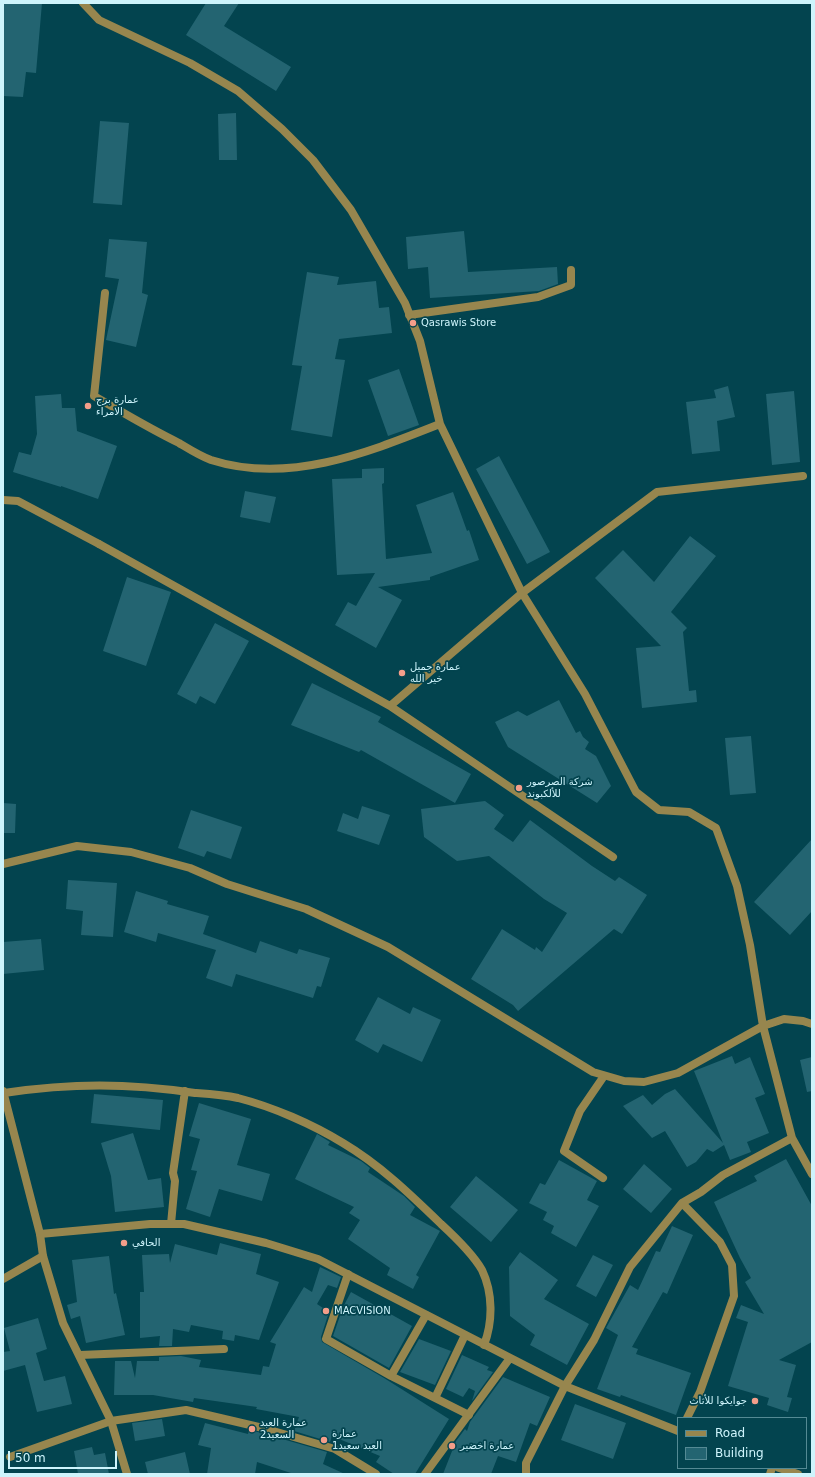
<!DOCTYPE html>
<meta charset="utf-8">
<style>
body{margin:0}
#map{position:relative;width:815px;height:1477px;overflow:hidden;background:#03444f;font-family:"DejaVu Sans",sans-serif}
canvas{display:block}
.frame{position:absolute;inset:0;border:4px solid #cef4fc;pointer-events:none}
.legend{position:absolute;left:677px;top:1417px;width:130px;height:52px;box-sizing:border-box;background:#03444f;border:1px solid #548a94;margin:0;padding:5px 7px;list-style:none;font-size:12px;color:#cef4fc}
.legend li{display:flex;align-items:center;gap:8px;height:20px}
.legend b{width:20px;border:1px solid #548a94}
.scale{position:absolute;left:8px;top:1451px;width:109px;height:18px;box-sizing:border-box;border:2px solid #cef4fc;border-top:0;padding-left:5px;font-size:12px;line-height:14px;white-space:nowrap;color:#cef4fc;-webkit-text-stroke:3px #03444f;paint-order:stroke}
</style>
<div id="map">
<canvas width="815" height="1477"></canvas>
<div class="frame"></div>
<ul class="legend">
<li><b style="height:5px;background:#97864e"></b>Road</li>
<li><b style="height:11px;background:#236471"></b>Building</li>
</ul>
<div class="scale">50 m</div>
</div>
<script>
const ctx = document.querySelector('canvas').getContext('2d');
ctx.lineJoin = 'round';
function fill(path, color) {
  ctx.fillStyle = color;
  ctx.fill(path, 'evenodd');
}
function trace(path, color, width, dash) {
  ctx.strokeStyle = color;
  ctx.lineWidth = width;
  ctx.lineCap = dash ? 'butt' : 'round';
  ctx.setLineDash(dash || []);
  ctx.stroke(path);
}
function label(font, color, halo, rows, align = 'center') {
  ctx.font = font + ' "DejaVu Sans","Noto Naskh Arabic",sans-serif';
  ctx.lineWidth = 3.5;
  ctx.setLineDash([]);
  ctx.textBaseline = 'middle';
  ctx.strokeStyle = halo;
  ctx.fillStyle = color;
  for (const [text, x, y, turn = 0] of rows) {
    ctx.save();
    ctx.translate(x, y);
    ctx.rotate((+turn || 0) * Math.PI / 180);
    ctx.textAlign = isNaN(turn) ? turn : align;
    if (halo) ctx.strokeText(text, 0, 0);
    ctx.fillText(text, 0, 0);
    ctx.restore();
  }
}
const building = new Path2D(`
 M3,3h39l-6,70 -10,-1 -3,25 -20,-1z
 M206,3h33l-15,23 67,41 -15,24 -90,-56z
 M236,113l1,47h-18l-1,-46z
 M100,121l29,2 -7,82 -29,-2z
 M464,231l4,41 89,-5 1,17 -19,7 -109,7 -2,-31 -20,2 -2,-32z
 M109,239l38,3 -5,51 6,2 -12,52 -30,-7 13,-61 -14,-2z
 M307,272l32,5 -2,8 39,-4 3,27 10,-1 3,26 -53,6 -4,20 10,1 -13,77 -41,-7 11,-64 -10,-1z
 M399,369l20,56 -31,11 -20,-56z
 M728,386l7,31 -18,4 3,30 -28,3 -6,-52 30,-4 -2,-8z
 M794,391l6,71 -28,3 -6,-71z
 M61,394l1,14h13l2,23 40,15 -19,53 -37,-13v1l-48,-15 6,-20 12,3 6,-21 -2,-38z
 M499,456l51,96 -23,12 -51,-95z
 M384,468v15l-2,1 4,75 46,-6 -16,-48 37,-13 14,39 2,-1 10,30 -49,17v3l-52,7 24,13 -26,48 -41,-23 13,-23 8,4 19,-33 -38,2 -5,-96 30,-1v-9z
 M245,491l31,6 -6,26 -30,-6z
 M690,536l26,20 -45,56 16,16 -4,4 6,59 7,-1 1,12 -55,6 -6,-60 25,-2 -66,-68 28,-28 31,32z
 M127,577l44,15 -25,74 -43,-15z
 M215,623l34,18 -34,63 -15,-8 -4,8 -19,-10z
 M312,683l69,34 -3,5 93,52 -16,29 -94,-53 -2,2 -68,-27z
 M559,700l17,33 4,-2 3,6 6,5 -4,7 11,7 15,30 -14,17 -89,-56 -13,-25 23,-11 9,5z
 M751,736l5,57 -26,2 -5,-57z
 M485,801l19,14 -10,14 19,13 17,-22 62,46 23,15 4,-4 28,18 -25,39 -8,-5 -96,82 -5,-6 -42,-26 31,-50 33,21 1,-3 6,5 25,-39 -23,-14 -55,-43 -32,5 -33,-24 -3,-28z
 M3,803l13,1 -1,29h-12z
 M362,806l28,9 -11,30 -42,-14 6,-18 15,6z
 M191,810l51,17 -11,32 -24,-8 -3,6 -26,-9z
 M812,839v72l-22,24 -36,-33z
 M68,880l49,3 -4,54 -32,-2 2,-24 -17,-2z
 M136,891l32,10 -1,3 42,12 -6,18 53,19 4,-12 37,13 2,-5 31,9 -9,29 -4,-1 -4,12 -77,-24 -4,13 -26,-9 10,-28 -58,-17 -2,9 -32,-10z
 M41,939l3,31 -41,4v-32z
 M378,997l32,17 3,-7 28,13 -19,42 -39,-18 -5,9 -23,-13z
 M732,1056l3,8 15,-7 15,37 -10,4 14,35 -22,9 4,10 -21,8 -6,-15 -11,7 -6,-3 -11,13 -9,5 -22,-36 -13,7 -29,-32 20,-11 9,10 13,-11 10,-5 48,54 -29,-72z
 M812,1057v34l-5,1 -7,-32z
 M94,1094l69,6 -3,30 -69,-7z
 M199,1103l52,16 -14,46 33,9 -8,27 -43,-12 -9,28 -24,-8 11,-38 -6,-1 9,-31 -11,-3z
 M133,1133l15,47 13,-2 3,29 -49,5 -4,-36 -10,-33z
 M317,1134l13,8 -2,3 33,16 9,7 -2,4 36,24 11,11 -5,8 30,16 -24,44 3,2 -6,12 -26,-14 3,-7 -42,-29 12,-19 -11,-7 5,-6 -59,-28z
 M786,1159l26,47v136l-33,18 17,5 -9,32 5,1 -4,14 -21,-7 2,-7 -41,-12 20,-64 -12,-4 5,-13 23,9 -19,-32 6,-4 -11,-20 -26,-56 43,-21 -3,-5z
 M559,1160l38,21 -10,19 12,6 -23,41 -25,-14 3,-7 -11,-6 4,-8 -18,-9 11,-20 5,2z
 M644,1164l28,25 -21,24 -28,-24z
 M476,1176l42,34 -27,32 -41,-35z
 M672,1226l21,9 -26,59 -4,-2 -31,55 6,2 -2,5 55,19 -15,42 -55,-20 -1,2 -23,-8 21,-54 -12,-7 24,-43 8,5 18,-39 4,1z
 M220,1243l41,11 -5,20 23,8 -20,58 -24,-5 -1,6 -12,-2 1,-8 -32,-6 -2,7 -16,-3 -1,17h-13l1,-10 -20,2v-46h4l-2,-37 27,-1 1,9 5,-19 42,11z
 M520,1252l38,28 -14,19 45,25 -22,41 -37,-20 5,-10 -25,-19 -1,-49z
 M593,1255l20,10 -17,32 -20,-11z
 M109,1256l5,38 2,-1 9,42 -39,8 -6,-27 -9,3 -4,-14 10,-3 -5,-42z
 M320,1267l21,10 -4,11 -9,-3 -11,19 12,8 -8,25 1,5 62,36 65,41 -34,55h-21l-18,-12 4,-6 -48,-20 -2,6 -36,-11 5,-14 -43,-8 1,-2 -63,-9 -1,4 -40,-7h-39l1,-34h16l4,17 2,-17h22v-4l22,-1 20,4 -2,7 62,8 2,-9 6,1 7,-23 -6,-2 34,-55 8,5z
 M351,1292l61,34 -23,42 -56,-32 10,-29z
 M38,1318l9,31 -11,4 8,28 21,-5 7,28 -35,8 -12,-47 -22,6v-19l7,-1 -6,-23z
 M419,1339l32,12 -16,34 -35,-13z
 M462,1355l27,12 -2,3 6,2 -21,29 3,-10 -6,-3 -6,9 -17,-8z
 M503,1377l47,20 -13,29 -7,-3 -14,39 -18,-6 -7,18h-48l13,-33 9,-12 2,2 3,-9z
 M575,1404l51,19 -13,36 -52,-19z
 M162,1419l3,17 -30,5 -3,-18z
 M205,1423l43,11 1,-4 13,3 65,19 -4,12 22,10h-51l-37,-12 -2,12h-48l4,-26 -13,-3z
 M92,1447l2,8 11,-2 4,21h-31l-4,-23z
 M185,1452l5,22h-42l-3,-12z`);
const service = new Path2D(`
 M409,315l129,-18 33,-12v-15
 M3,500l15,1 81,43
 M603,1178l-39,-27 16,-40 24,-35
 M348,1274l-22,65 65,37 78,39
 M391,1376l35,-61
 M435,1398l30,-63`);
const minor = new Path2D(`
 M83,3l16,17 91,43 48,28 44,38 31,31 38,50 54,93 15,38 20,83 82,169 63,101 51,98 23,18 30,2 27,16 21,58 13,59 13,81 29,112
 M105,293l-11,103c28,16 56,33 85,47 10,6 21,13 32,17 78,25 158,-8 229,-36
 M99,544l291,162 223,151
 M390,706l132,-113 135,-101 146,-16
 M3,864l74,-18 54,6 59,16 37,16 79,25 82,38 205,125 31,9 20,1 34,-9 85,-47 21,-7 19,2 9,3
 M4,1093c67,-10 124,-10 191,0 14,1 29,2 43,5 35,9 74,26 105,45 37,22 67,51 98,81 12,11 33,32 41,46 11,23 11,52 2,75
 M682,1203l38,39 12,23 2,31 -34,96 -13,26
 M171,1224l4,-43 -2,-8 12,-82
 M40,1234l110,-10h34l82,19 52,16 247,127 113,45
 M3,1279l40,-23
 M80,1355l144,-6
 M10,1457l101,-36 75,-11 77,18 72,21 41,25
 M779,1468l19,6
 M425,1474l85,-116
 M526,1474v-11l39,-77 29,-46 36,-73 52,-64 19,-11 22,-17 69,-37 20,36
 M770,1474l2,-6`);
const tertiary = new Path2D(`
 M3,1091l37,143 3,22 20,67 48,98 16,53`);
const markers = [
 [413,323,4,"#f49e8a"],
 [88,406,4,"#f49e8a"],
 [402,673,4,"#f49e8a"],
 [519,788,4,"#f49e8a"],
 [124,1243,4,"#f49e8a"],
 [326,1311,4,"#f49e8a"],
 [755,1401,4,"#f49e8a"],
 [252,1429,4,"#f49e8a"],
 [324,1440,4,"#f49e8a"],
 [452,1446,4,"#f49e8a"]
];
const poiNames = [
 ["Qasrawis Store",421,323],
 ["عمارة برج",96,400],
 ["الامراء",96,412],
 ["عمارة جميل",410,667],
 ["خير الله",410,679],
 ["شركة الصرصور",527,782],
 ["للألكبوند",527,794],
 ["الحافي",132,1243],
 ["MACVISION",334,1311],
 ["جوايكوا للأثاث",747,1401,"right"],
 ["عمارة العبد",260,1423],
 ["السعيد2",260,1435],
 ["عمارة",332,1434],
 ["العبد سعيد1",332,1446],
 ["عمارة اخضير",460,1446]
];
fill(building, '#236471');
trace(service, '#97864e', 8);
trace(minor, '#97864e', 8);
trace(tertiary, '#97864e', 8);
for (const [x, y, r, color] of markers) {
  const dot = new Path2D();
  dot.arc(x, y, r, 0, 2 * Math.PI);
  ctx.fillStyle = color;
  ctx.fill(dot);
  trace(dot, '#03444f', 1.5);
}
label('10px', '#cef4fc', '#03444f', poiNames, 'left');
</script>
